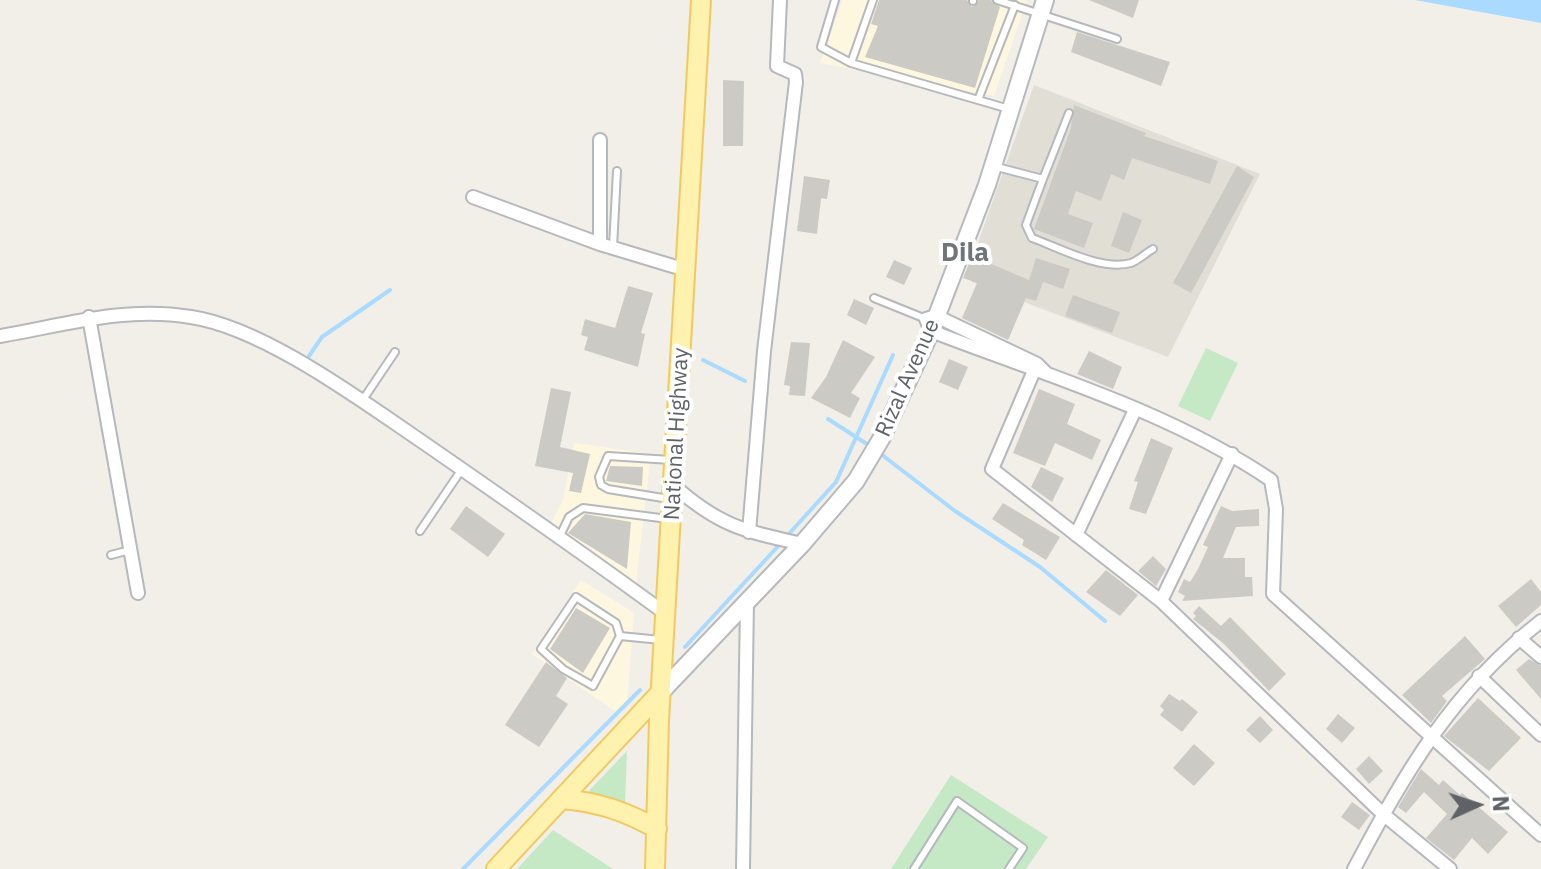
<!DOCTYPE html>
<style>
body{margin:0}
#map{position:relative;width:1541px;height:869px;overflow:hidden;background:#f1efe8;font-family:"IBM Plex Sans",sans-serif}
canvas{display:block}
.north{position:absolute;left:1437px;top:765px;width:80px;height:80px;-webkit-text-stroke:6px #fff;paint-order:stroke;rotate:87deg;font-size:22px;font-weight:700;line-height:32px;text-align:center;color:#5f6368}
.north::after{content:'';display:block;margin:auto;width:28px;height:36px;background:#5f6368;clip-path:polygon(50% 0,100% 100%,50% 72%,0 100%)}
</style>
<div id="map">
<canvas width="1541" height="869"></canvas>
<div class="north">N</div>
</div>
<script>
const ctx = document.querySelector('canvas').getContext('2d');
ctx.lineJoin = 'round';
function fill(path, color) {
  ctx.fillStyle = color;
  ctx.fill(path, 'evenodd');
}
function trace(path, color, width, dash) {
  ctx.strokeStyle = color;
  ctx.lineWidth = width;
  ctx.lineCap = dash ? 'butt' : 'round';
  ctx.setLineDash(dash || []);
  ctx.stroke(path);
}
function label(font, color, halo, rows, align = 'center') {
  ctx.font = font + ' "IBM Plex Sans",sans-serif';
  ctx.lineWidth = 8;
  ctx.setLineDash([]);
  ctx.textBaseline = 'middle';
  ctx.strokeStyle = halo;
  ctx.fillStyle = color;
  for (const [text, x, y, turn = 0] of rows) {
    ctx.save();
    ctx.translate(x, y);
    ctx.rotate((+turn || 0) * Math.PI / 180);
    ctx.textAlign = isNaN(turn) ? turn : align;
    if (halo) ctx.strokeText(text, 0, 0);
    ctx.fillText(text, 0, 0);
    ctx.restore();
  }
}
const commercial = new Path2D(`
 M843,0h184l-33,96 -174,-33z
 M574,443l77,11 -15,130 -87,-57 14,-27z
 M581,580l53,33 -7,91 -8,10 -87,-60z`);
const education = new Path2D(`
 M1034,85l226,89 -92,183 -196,-75 10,-26 -7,-5z`);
const green = new Path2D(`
 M1206,348l32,15 -28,58 -32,-15z
 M627,751l-2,53 -41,-8z
 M951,775l97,62 -22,32h-135z
 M553,830l60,39h-96z`);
const water = new Path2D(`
 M1415,0h126v23z`);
const stream = new Path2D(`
 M309,356l13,-19 68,-47
 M703,360l42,21
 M828,419l42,27
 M877,451l78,60 85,56 65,54
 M787,536l49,-54 57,-127
 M685,647l96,-104
 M463,869l177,-179`);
const building = new Path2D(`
 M879,0h88l5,7 7,-7h12l9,7 -25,81 -110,-31 13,-31 -7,-2z
 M1089,0h50l-6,18z
 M1077,32l93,30 -9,24 -90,-34z
 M723,80l21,1 -1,65h-20z
 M1074,105l72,28 -2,3 74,25 -8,23 -78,-26 -8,22 -13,-6 -10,27 -25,-10 -8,23 25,9 -9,25 -50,-19 37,-101z
 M1237,166l17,11 -63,116 -18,-10z
 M804,176l26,4 -3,19 -6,-1 -4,36 -20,-3z
 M1123,212l19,8 -13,33 -18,-7z
 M972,256l57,24 7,-22 34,11 -7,20 -20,-7 -7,19 -10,-3 -18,42 -46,-22 15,-35 -14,-5z
 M894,260l18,8 -8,17 -18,-8z
 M628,286l25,7 -12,40 4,1 -7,33 -54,-17 4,-13 -7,-2 4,-16 30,9z
 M1073,295l47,17 -8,21 -47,-17z
 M854,299l20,9 -8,17 -19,-10z
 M843,340l32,17 -24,36 9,5 -10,20 -39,-20 15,-21z
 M791,342l19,1 -5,53 -16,-1 1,-9 -6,-1z
 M1089,351l33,16 -9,22 -36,-15z
 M949,359l19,8 -10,23 -19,-8z
 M551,388l20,4 -11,55 30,7 -9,39 -12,-2 4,-18 -38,-7z
 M1039,389l36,15 -8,20 34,16 -9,20 -37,-17 -10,23 -32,-13z
 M1151,438l22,10 -27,66 -17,-5 9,-27 -4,-1z
 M610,466l33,1 -1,19 -36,-5z
 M1041,467l23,11 -12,24 -21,-15z
 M1003,503l57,34 -14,23 -24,-15 2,-5 -32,-21z
 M466,506l39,28 -17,23 -38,-28z
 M1221,506l11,5 27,-2v17l-23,1 -13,31h22v19h7l1,19 -71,5 3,-5 -7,-4 6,-13 6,3 8,-13 10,-22 -5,-2z
 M585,514l46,8 -4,47 -59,-36z
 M1153,556l13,13 -10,17 -18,-15z
 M1106,570l32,25 -18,21 -34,-24z
 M1531,579l10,13v13l-25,22 -18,-21z
 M1199,606l22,20 9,-9 56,57 -17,17 -45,-47 -31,-25 3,-3 -3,-3z
 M576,608l34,20 -27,45 -33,-24z
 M1465,636l20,23 -43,37 5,5 -16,22 -29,-28z
 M1529,659l12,7v33l-25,-29z
 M546,662l21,16 -11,18 12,8 -29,43 -34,-22z
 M1169,694l11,7 2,-2 16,13 -16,20 -22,-17 4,-5 -4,-4z
 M1478,698l43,40 -32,33 -45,-35z
 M1338,714l17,14 -13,15 -16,-14z
 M1260,716l13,14 -13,13 -14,-13z
 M1194,744l21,19 -21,23 -21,-18z
 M1369,756l14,15 -14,13 -13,-15z
 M1421,769l18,16 4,-5 17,15 2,-2 46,39 -20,22 -16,-16 -18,22 -28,-22 21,-24 -23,-22 -18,21 -8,-6z
 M1352,802l18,13 -11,15 -18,-13z`);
const lane = new Path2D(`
 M835,0l-14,47 30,16 158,46
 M997,0l120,39
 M973,1v-1
 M851,63l22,-63
 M978,100l37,-95
 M993,166l50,13 -17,46 6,13c28,10 69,33 99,25 8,-3 15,-10 22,-14
 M1043,179l26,-66
 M613,247l4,-76
 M874,298l52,21
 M362,401l33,-49
 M669,499l-61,-10 -7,-4 -2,-8 9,-21 63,4
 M420,531l42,-62
 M560,536l9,-19 14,-9 85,11
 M111,555l19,-5
 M576,597l40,26 4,13 -27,50 -30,-17 -22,-20z
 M620,636l41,4
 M914,869l43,-68 66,47 -14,21`);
const street = new Path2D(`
 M473,197l127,47 86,26
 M600,244v-104
 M89,317l49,276
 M0,336c65,-11 124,-30 191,-19 73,11 171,84 233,126 81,56 162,112 242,171
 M1036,366l-44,103 169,132 222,213 67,55
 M1047,374l-10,-10 -101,-48 -10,3 5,12c114,44 238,80 340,149l5,29 -3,85 268,241
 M673,485c46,41 71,46 129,59
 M749,532l15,-181 32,-269 -1,-8 -18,-8 3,-66
 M1076,535l59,-125
 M1161,601l71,-147
 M1519,638l22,19
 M1479,676l62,59
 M743,869l4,-268
 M1354,869c52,-98 98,-178 187,-248`);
const secondary = new Path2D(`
 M661,692l141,-148 54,-63 25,-42 50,-108 56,-146 58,-185`);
const primary = new Path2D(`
 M561,799c37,3 64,12 96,30
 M496,869l165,-177
 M655,869l4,-149 42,-720`);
const streetNames = [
 ["Rizal Avenue",908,378,-66],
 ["National Highway",677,434,-87]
];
const quarterNames = [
 ["Dila",965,253]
];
fill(commercial, '#fef7e0');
fill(education, '#e1ded6');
fill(green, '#c5e8c5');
fill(water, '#aadaff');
trace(stream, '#aadaff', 4);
fill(building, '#cccac5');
trace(lane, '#b5b8bc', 10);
trace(street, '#b5b8bc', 16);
trace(secondary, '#b6babf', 20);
trace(primary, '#f2c960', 22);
trace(lane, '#fff', 6);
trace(street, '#fff', 12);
trace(secondary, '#fff', 16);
trace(primary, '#fff2af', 18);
label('22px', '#5f6368', '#fff', streetNames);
label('bold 26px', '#70757a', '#fff', quarterNames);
</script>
